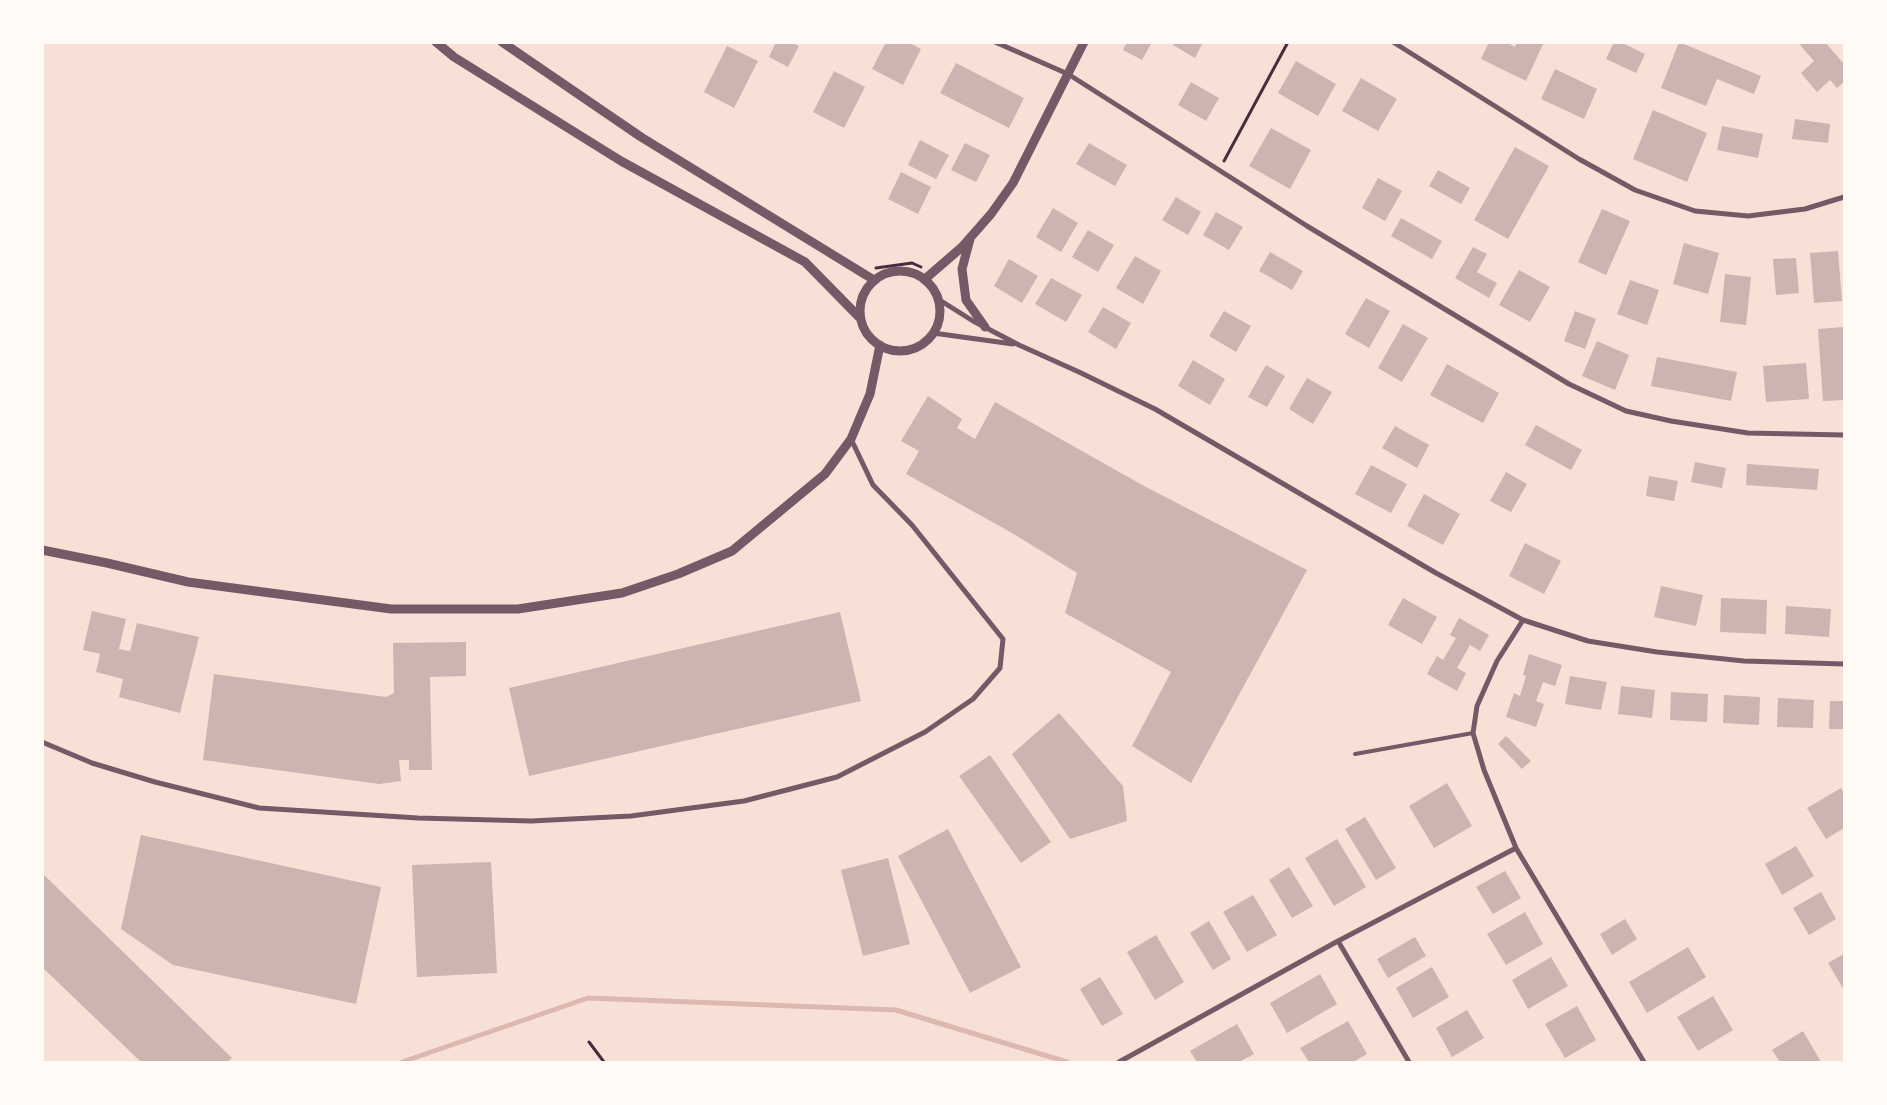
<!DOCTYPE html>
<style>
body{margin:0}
#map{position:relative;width:1887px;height:1105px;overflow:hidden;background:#f7e1d7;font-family:"Libre Baskerville",serif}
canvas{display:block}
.frame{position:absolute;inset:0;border:44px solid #fffaf5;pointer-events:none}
</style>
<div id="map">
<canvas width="1887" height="1105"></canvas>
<div class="frame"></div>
</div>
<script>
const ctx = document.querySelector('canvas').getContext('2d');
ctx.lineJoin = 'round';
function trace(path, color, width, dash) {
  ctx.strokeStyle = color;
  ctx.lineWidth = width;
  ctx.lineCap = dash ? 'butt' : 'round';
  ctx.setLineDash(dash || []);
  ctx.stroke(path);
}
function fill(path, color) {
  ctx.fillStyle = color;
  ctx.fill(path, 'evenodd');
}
const stream = new Path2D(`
 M402,1062l186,-64 308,12 171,52`);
const building = new Path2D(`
 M776,42h15l8,4 -11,21 -19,-10z
 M886,42h22l13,7 -18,36 -31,-16z
 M1127,42h25l-10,18 -19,-10z
 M1174,42h29l-8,16 -22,-13z
 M1489,42h17l9,5 2,-5h22l4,2 -17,37 -45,-22z
 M1614,42h6l25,12 -9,19 -30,-14z
 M1679,42l82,34 -7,18 -37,-15 -11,27 -45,-18z
 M1803,42h22l17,20 2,-2v22l-7,6 -7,-8 -13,12 -16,-19 13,-12 -14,-16z
 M727,46l31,15 -24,47 -30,-16z
 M1296,61l40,23 -18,32 -40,-23z
 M956,63l68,35 -15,30 -69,-35z
 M1555,69l42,20 -13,30 -43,-20z
 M834,71l31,16 -21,41 -31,-16z
 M1361,78l36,21 -19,32 -36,-20z
 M1191,82l28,16 -13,23 -28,-16z
 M1653,110l54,23 -20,49 -54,-23z
 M1795,119l35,5 -2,19 -36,-4z
 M1722,126l41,8 -5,24 -41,-8z
 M1271,128l40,22 -21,39 -41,-23z
 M920,140l29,15 -13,24 -28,-14z
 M965,143l25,12 -14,27 -25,-12z
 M1089,143l38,22 -12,21 -39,-22z
 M1515,147l34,19 -41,73 -34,-19z
 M1438,170l32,18 -9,16 -32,-18z
 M901,172l30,15 -13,27 -30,-15z
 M1378,178l24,13 -17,30 -23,-13z
 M1176,197l25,15 -13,23 -26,-15z
 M1053,208l25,15 -17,29 -25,-15z
 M1602,209l28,12 -24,54 -28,-13z
 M1216,212l27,15 -14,23 -26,-15z
 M1401,218l41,23 -10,18 -41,-23z
 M1088,230l26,15 -16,27 -26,-15z
 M1684,243l35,10 -11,41 -35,-10z
 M1473,247l14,7 -10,18 20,11 -8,15 -34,-20z
 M1838,251l4,50 -28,2 -4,-50z
 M1270,252l33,19 -11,19 -33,-19z
 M1135,256l26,15 -18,33 -27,-16z
 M1796,258l3,35 -23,2 -3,-36z
 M1009,259l29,17 -16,27 -28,-17z
 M1519,270l31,17 -20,35 -31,-17z
 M1725,274l26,3 -5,48 -26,-3z
 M1051,278l31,17 -16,27 -31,-18z
 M1630,280l29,10 -12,35 -30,-11z
 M1366,298l24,13 -21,37 -24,-14z
 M1103,307l28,16 -15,26 -28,-17z
 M1224,311l27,15 -15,26 -27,-16z
 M1575,311l21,8 -11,30 -21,-8z
 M1403,324l25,14 -26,44 -24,-14z
 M1844,327v73l-21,1 -5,-72z
 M1597,341l32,14 -14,35 -33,-14z
 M1657,357l80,15 -6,29 -80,-15z
 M1193,360l32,19 -15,26 -32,-19z
 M1806,363l3,36 -43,3 -3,-36z
 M1447,364l52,29 -16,30 -53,-28z
 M1266,365l19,11 -18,31 -19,-10z
 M1307,378l25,14 -19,32 -24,-15z
 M928,396l34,23 -5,9 18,11 20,-37 149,84 163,84 -116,213 -59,-37 39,-74 -106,-59 12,-40 -65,-40 -106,-59 13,-23 -18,-10z
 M1536,425l46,25 -11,20 -46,-25z
 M1395,426l34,19 -12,23 -35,-20z
 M1695,462l31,6 -4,20 -31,-6z
 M1747,464l72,5 -2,21 -71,-5z
 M1371,465l36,19 -16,29 -36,-19z
 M1506,472l21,12 -16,28 -21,-11z
 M1649,476l29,5 -4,20 -28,-5z
 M1424,494l36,20 -17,31 -36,-19z
 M1525,543l36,18 -17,33 -35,-18z
 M1661,586l42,9 -7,31 -42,-9z
 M1403,598l34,19 -15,27 -34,-19z
 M1721,598l46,2 -1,34 -46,-2z
 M1786,606l45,3 -2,28 -44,-3z
 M92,611l34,8 -7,30 11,2 7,-28 62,14 -19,76 -61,-16 4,-18 -27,-7 4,-18 -17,-4z
 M840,612l21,89 -332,75 -20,-88z
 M1459,618l30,17 -9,16 -10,-6 -13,23 9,5 -9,18 -30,-17 10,-18 6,4 13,-22 -6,-3z
 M466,642v34l-36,1 2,93h-23v-10h-10l2,21 -22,3 -176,-24 11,-86 172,23 8,-4 -1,-50z
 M1529,654l33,11 -7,21 -12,-4 -7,19 8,3 -8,23 -30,-10 8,-24 6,3 6,-20 -3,-1z
 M1570,676l37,6 -6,28 -36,-6z
 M1621,686l34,4 -3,28 -34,-4z
 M1671,692l37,2 -1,28 -37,-2z
 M1724,695l36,2 -1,28 -36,-2z
 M1778,698l36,2 -1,28 -36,-1z
 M1830,701h14v28h-15z
 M1059,713l64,73 4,35 -57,18 -58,-85z
 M1506,736l25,25 -9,8 -24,-25z
 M990,755l61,87 -30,21 -62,-87z
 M1447,783l25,43 -38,22 -25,-42z
 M1841,788l3,5v35l-18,11 -19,-31z
 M1365,817l31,51 -20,12 -31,-51z
 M948,829l73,138 -51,26 -72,-137z
 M141,835l240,52 -25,117 -183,-39 -52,-36z
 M1337,839l29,48 -32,19 -29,-48z
 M1796,846l18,30 -32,19 -17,-31z
 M888,858l22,86 -47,12 -22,-86z
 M491,862l6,111 -80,4 -5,-112z
 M1289,867l24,39 -21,12 -23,-38z
 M1505,871l16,27 -28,16 -17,-27z
 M42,873l190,185 -5,4h-86l-99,-95z
 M1821,892l15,27 -27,16 -16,-27z
 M1253,895l24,40 -30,17 -24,-40z
 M1525,912l18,32 -37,21 -19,-31z
 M1625,919l12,20 -25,16 -12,-21z
 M1209,921l22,38 -18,11 -23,-37z
 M1156,935l28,47 -29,18 -28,-48z
 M1415,937l11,19 -38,22 -11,-19z
 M1688,947l18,30 -59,36 -18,-31z
 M1844,954v36l-16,-27z
 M1551,957l17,29 -40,23 -16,-29z
 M1432,967l17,30 -36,21 -17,-30z
 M1320,974l17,30 -50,29 -17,-30z
 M1100,977l23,37 -21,12 -22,-37z
 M1713,996l20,34 -35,21 -21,-34z
 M1577,1006l19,34 -31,18 -20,-34z
 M1467,1010l17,28 -32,19 -16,-29z
 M1348,1021l19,33 -14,8h-44l-9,-14z
 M1237,1024l17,30 -15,8h-42l-7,-11z
 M1803,1031l18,31h-41l-8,-12z`);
const path = new Path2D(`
 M1224,161l64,-119
 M876,268l36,-5 9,4
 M589,1042l15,20`);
const service = new Path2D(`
 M1355,754l118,-21`);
const minor = new Path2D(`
 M995,42l73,32 239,152 262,158 57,27 45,10 77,12 96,2
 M1393,42l186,117 56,31 60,21 53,5 57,-7 39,-12
 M938,299l35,22 46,24 60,27 76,37 281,164 87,47 65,21 69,11 87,9 100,3
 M933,333l80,11
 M1523,620l-26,41 -20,45 -4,27 11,37 32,78 128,214
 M42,742l50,21 63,19 104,26 159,10 113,3 100,-5 113,-15 93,-24 88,-45 48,-33 27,-31 3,-29 -91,-114 -39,-40 -22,-46
 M1338,941l71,121
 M1119,1062l219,-121 178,-93`);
const tertiary = new Path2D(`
 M436,42l18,15 167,104 184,101 56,57
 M502,42l139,95 233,143
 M970,239l-8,30 4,31 19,27
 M860 311a40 40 0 1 1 80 0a40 40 0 1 1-80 0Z
 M925,279l37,-32 29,-33 22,-31 71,-141
 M42,550l65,13 81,19 203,27h127l104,-16 56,-19 54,-23 93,-77 26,-35 19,-45 10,-49`);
trace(stream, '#dcb8b0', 5);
fill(building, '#ccb4b1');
trace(path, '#4a2c40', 3);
trace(service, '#755966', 4);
trace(minor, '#755966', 5);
trace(tertiary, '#755966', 9);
</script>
